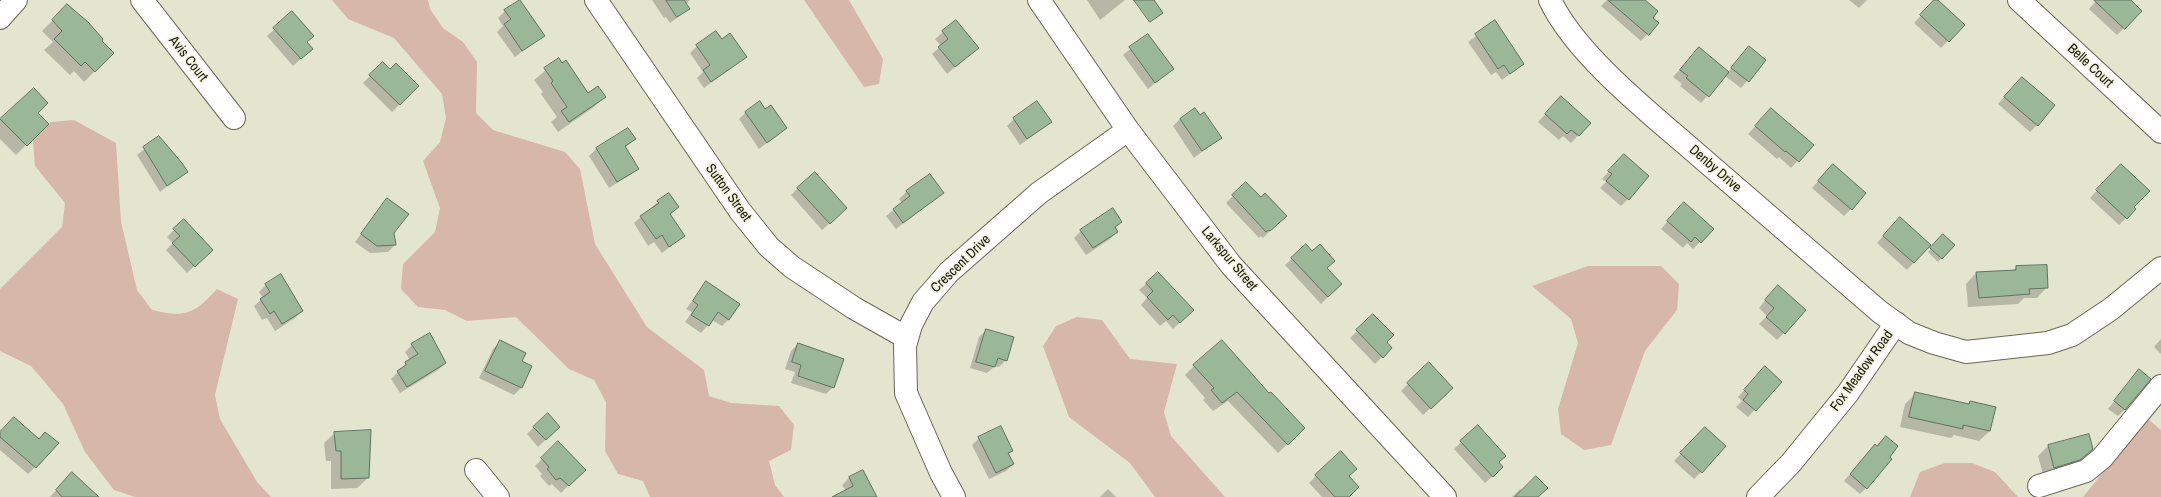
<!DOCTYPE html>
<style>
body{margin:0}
canvas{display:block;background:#e4e5ce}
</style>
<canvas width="2161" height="497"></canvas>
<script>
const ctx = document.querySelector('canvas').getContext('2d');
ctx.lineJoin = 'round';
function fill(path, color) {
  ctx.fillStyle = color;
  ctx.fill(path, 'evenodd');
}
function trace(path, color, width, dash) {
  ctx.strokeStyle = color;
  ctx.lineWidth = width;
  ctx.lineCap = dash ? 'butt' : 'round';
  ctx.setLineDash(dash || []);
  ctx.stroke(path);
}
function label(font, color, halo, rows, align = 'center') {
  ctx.font = font + ' "Archivo Narrow",sans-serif';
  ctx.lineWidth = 3;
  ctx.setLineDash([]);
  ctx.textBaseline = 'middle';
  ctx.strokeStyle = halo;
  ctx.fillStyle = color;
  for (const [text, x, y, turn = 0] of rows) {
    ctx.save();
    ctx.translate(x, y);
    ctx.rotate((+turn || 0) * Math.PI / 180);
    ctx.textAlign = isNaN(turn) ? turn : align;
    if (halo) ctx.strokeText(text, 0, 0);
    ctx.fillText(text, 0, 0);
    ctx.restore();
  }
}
const green = new Path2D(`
 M332,0h96l2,9 13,19 20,14 14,20 -1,51 17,17 72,22 15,17 15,75 52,83 57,43 5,26 22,7 48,3 15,19 -3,25 -22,11 6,24 9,12h-134l-7,-16 -25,-7 -13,-23 1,-49 -12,-22 -25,-11 -53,-52 -49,4 -22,-11 -27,-3 -17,-18 2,-25 32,-32 5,-24 -17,-47 17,-19 6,-24 -4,-24 -48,-56 -46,-19z
 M804,0h45l34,59 -4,25 -15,3z
 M74,120l42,23 5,79 16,68 15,20c34,8 42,4 65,-21l21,10 -23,96 5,24 37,63 14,15h-136l-21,-7 -29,-38 -22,-48 -32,-38 -31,-15v-62l62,-62 3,-24 -30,-37 -2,-25 18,-19z
 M1588,266h73l18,18 -2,26 -32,41 -34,94 -27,5 -23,-16 -3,-25 20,-66 -7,-24 -39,-33z
 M1077,317l25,3 28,39 47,5 -13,48 7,24 54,61h-70l-25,-34 -61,-46 -26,-71 13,-20z
 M2147,418l14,12v67h-78z
 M1945,463h27l23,9 23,25h-108l10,-25z`);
const shadow = new Path2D(`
 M652,0h38l-4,4 3,5 -19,14 -4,-6 -2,1z
 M1087,0h38l-25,20z
 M1607,0h37l8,18 6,5 -17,18 -40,-35z
 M1849,0h18l-8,8z
 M1936,0l27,25 -22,23 -27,-25z
 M2097,0h32l12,11 -24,24 -28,-26z
 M67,6l46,47 -29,29 -10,-11 -4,4 -26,-25 9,-8 -11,-11z
 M505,11l39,24 -29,22 -18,-25 6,-6 -5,-8z
 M292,13l14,29 -1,13 -12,11 -26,-30z
 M956,21l21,27 -30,26 -15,-20 9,-8 -6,-7z
 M1495,22l28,42 -21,16 -6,-8 -5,3 -23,-33z
 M1147,35l25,34 -24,20 -25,-34z
 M721,40l24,17 -41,31 -7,-10 6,-6 -13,-19 7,-7z
 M1749,47l16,13 -24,28 -16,-12 -24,27 -21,-17 2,-2 -9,-7 26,-29 29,24z
 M558,60l30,34 16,3 -10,10 -36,25 -7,-10 6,-5 -16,-23 2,-2 -9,-12z
 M383,63l7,7 28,16 -26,26 -29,-29z
 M2015,85l22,40 -7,7 -32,-28z
 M33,90l4,23 10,11 -31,31 -16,-16v-19z
 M1554,105l35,18 -18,20 -8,-7 -4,4 -21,-18z
 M1771,109l41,36 -21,23 -12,-11 -2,2 -29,-25z
 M765,110l21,18 -27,21 -20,-30 7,-7z
 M1014,119l37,3 -31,23 -13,-19z
 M1180,119l40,19 -26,20 -21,-32z
 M628,129l7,10 -10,9 12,20 -7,7 -21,13 -20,-32 7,-7z
 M159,138l27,33 -26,21 -23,-37z
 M1617,162l11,37 -7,7 -21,-18 6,-6 -4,-3z
 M1826,172l25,37 -7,7 -32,-28z
 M2114,172l12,46 -7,7 -29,-27z
 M930,175l13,18 -47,36 -10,-13 16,-13 -3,-4 7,-7z
 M1246,183l15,16 24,17 -22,22 -2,-2 -2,2 -33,-35z
 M798,188l41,27 -17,15 -31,-35z
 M387,199l8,46 -7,7 -18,1 -15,-11z
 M658,202l20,5 -9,8 15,21 -22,17 -8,-11 -6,4 -14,-23z
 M1677,211l23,31 -7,7 -6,-6 -4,5 -22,-19z
 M1121,222l-7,6 3,4 -7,7 -24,16 -12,-17 7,-7z
 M1893,225l37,20 -23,25 -30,-27z
 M174,230l30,27 -17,16 -21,-23 7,-7 -6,-6z
 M1943,236l11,9 -16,17 -10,-10z
 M1306,246l35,38 -20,20 -36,-39z
 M2016,267l31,20 -10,11h-13l-6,6 -50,3 -2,-23 10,-11 37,-2z
 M1158,273l28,44 -13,12 -7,-8 -6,5 -19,-21 6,-7 -8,-8z
 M707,282l22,37 -7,7 -10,-6 -11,13 -16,-11 7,-10 -6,-3z
 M266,285l36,26 -7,7 -20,13 -8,-13 -5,2 -8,-14 9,-8 -4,-6z
 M1771,293l13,40 -7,7 -18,-16 8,-8 -8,-8z
 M1373,315l13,27 5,6 -16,16 -25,-26z
 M986,330l20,30 -7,7 -4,-1 -8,7 -17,-5 9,-31z
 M2161,339v15l-7,-7z
 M500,342l21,20 10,5 -10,21 -7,7 -35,-17 14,-29z
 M798,344l35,43 -7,7 -35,-11 4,-11 -10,-3 6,-18z
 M412,345l33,18 -7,7 -38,23 -9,-14 19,-19 -5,-8z
 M1429,363l16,32 -22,20 -22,-24z
 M1194,366l75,29 35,33 -26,25 -50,-52 -15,10 -10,-11 2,-2 -20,-23z
 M2139,371l-14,38 -7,7 -10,-7z
 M1758,375l22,7 -32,35 -12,-10 6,-6 -4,-4z
 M1915,394l53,11 22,26 -11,10 -25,-6 -3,3 -51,-11 5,-23z
 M1478,426l20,36 -3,12 -10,9 -31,-34z
 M534,427l18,7 -14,13 -11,-13z
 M0,433l35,34 -7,7 -28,-24z
 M335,433l33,45 -11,10 -26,1v-28h-5l-2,-18z
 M1698,435l3,37 -7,7 -20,-18z
 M2088,435l4,14 -11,10 -12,11 -25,8 -6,-22 10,-10z
 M1886,437l-20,51 -6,6 -16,-13 24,-29z
 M979,438l33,13 -4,4 5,9 -7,7 -17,8 -17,-34z
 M558,443l26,27 -23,23 -9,-9 -3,2 -9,-10 2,-2 -7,-8z
 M1316,476h32v21h-26l-13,-14z
 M849,478l27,19h-36l6,-6 -4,-6z
 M65,480l32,17h-47z
 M1108,489l8,8h-16z
 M1520,489l2,2 15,6h-25z`);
const building = new Path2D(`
 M520,0l25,36 -23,15 -18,-27 7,-5 -7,-9z
 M666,0h18l6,9 -13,8z
 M1134,0h20l9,13 -13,9z
 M1608,0h37l13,11 -5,7 6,5 -10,12z
 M1934,0h4l27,25 -16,17 -29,-27z
 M2094,0h37l11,11 -17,18z
 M67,4l21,18 15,17 -1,2 12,12 -19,19 -10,-10 -4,4 -27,-27 8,-8 -10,-11z
 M292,11l22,25 -7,6 6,7 -12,10 -28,-31z
 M956,20l23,28 -24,19 -17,-20 10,-8 -6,-8z
 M1495,20l29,44 -14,10 -6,-9 -6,4 -23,-35z
 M716,31l6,8 8,-6 17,24 -36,25 -8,-12 7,-5 -14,-20z
 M1148,34l26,35 -19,14 -26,-36z
 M1749,46l17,14 -17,22 -18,-14z
 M1699,47l30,25 -20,25 -23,-19 2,-2 -8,-6z
 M559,58l3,5 4,-3 22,33 10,-7 8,11 -37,25 -8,-11 6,-4 -16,-24 2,-2 -9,-13z
 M383,62l7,7 6,-6 23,23 -19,19 -31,-30z
 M2022,77l33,28 -17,21 -34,-29z
 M34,88l14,15 -10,10 11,11 -22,22 -27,-27z
 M1561,96l30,27 -12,13 -8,-6 -4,4 -22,-20z
 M760,101l5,8 6,-4 16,23 -20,15 -22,-31z
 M1037,101l15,21 -25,17 -14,-21z
 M1195,108l5,7 4,-3 18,26 -20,13 -22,-32z
 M1771,108l43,37 -15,17 -13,-11 -1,1 -30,-26z
 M628,128l8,11 -11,7 14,23 -22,13 -21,-34z
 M159,136l23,27 6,9 -21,14 -24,-39z
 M1624,154l25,22 -20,24 -23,-19 6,-7 -4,-3z
 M1833,164l33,29 -14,17 -34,-29z
 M2121,164l29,27 -16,16 2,2 -9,10 -31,-29z
 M815,172l32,36 -17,16 -33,-36z
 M930,174l14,19 -41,30 -10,-14 17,-13 -4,-5z
 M1246,182l15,15 4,-4 22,23 -17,15 -1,-1 -3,2 -34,-37z
 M669,193l10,14 -9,7 15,22 -16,11 -7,-12 -6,4 -16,-23 19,-13 -2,-2z
 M387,198l22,16 -15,19 2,12 -19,1 -16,-12z
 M1684,202l30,27 -13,14 -6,-6 -4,5 -24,-21z
 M1113,208l9,14 -7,5 3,5 -25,16 -13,-18z
 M1900,217l31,28 -17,18 -31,-27z
 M184,219l29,31 -18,17 -23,-24 8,-7 -7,-7z
 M1943,234l12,11 -13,14 -12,-11z
 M1306,244l6,7 8,-7 15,17 -8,7 15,16 -14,13 -37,-39z
 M2047,265l1,23 -19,1 1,5 -51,4 -3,-26 40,-2v-4z
 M1158,272l36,38 -14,13 -7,-8 -5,5 -21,-23 6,-6 -7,-8z
 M281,274l22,37 -21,13 -8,-13 -4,3 -10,-15 10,-7 -5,-8z
 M706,281l34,23 -11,16 -11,-8 -9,14 -18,-11 7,-10 -5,-4z
 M1778,285l28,25 -21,24 -19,-17 8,-9 -9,-8z
 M1373,314l21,21 -7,7 5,6 -9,10 -27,-28z
 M986,329l28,8 -7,24 -9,-3 -3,9 -19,-5z
 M430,333l16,30 -39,24 -10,-16 9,-6 -1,-3 13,-8 -7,-10z
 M500,340l26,13 -4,8 10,5 -10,22 -37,-17z
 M1222,340l47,53 2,-1 34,36 -17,17 -51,-53 -15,11 -11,-13 3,-2 -21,-23z
 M798,343l46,16 -10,29 -36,-12 3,-11 -9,-3z
 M1429,362l24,26 -22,21 -24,-26z
 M1765,366l17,16 -26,29 -13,-11 5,-6 -4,-4z
 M2139,369l12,10 -26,31 -11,-9z
 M1915,392l54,12 1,-3 26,6 -6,24 -27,-6v4l-54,-12z
 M548,413l12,14 -14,13 -13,-13z
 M14,417l25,22 6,-7 14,11 -23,25 -36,-31v-5z
 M1478,425l28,31 -7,6 4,5 -10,10 -33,-36z
 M1001,426l12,25 -5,2 6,11 -18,9 -18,-36z
 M1705,427l21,19 -24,27 -22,-20z
 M371,430l-2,48 -28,1v-28h-5l-2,-19z
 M2089,434l4,15 -13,11 -26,8 -6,-23z
 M1886,436l12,10 -8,11 2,2 -25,30 -17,-15 25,-30 2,2z
 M558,441l28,29 -17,16 -9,-8 -4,2 -9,-11 2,-2 -8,-9z
 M1341,451l16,18 -8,7 10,11 -10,10h-14l-20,-22z
 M863,470l14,27h-45l21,-11 -4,-9z
 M72,472l27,25h-37l-6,-7z
 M1536,476l12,12 -10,9h-23z`);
const minor = new Path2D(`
 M142,0l92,118
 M596,0l144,211 29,36 23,20 62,41 53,30
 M1039,0l89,130 103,135 214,232
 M1550,0c26,55 101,114 147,154 61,53 122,105 183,158l29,21 25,10 32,9 82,-9 24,-8 39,-26 50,-41
 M2019,0l142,132
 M0,18l16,-18
 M476,470l22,27
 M2039,486l47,-15 16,-13 59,-72
 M954,497l-13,-24 -35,-80 -1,-47 6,-21 12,-23 26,-30 90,-79 89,-63
 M1758,497l33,-34 57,-70 48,-70`);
const streetNames = [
 ["Avis Court",188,59,52],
 ["Belle Court",2090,66,43],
 ["Denby Drive",1715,169,41],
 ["Sutton Street",728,193,54],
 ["Larkspur Street",1229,259,50],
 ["Crescent Drive",961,264,-44],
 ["Fox Meadow Road",1862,371,-54]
];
fill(green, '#d8b7ab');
fill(shadow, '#0003');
fill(building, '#9ab798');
trace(building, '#627160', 1);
trace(minor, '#686854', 24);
trace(minor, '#fff', 22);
label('14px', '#181810', '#f1f3db', streetNames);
</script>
